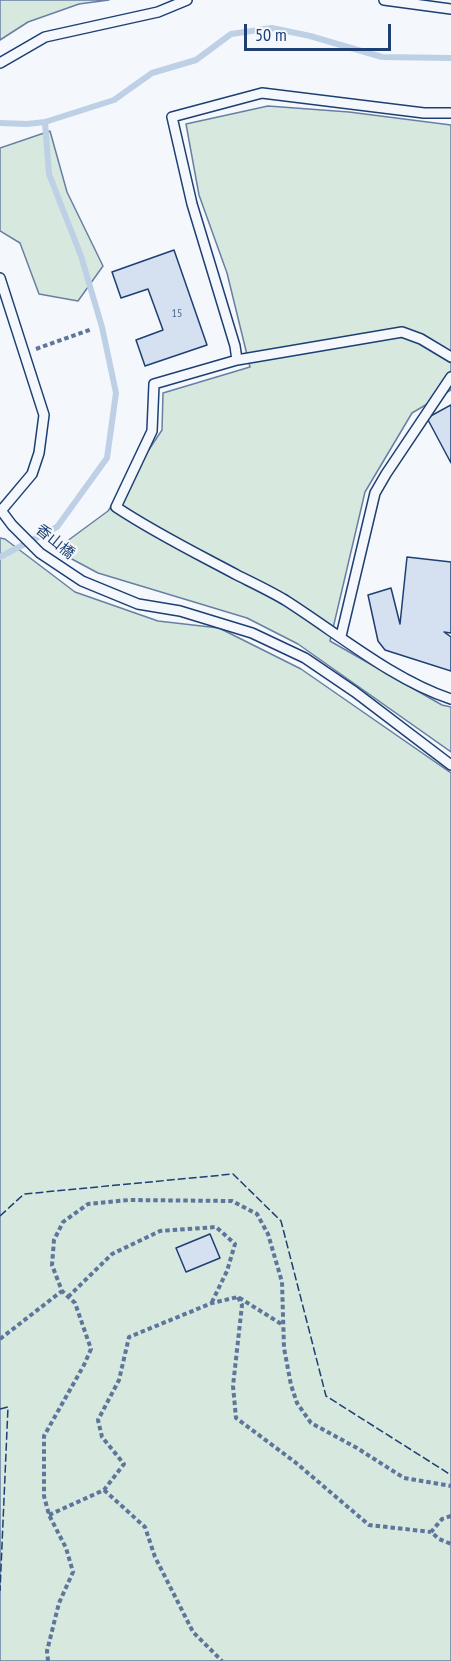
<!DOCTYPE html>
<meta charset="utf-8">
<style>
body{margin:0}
#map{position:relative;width:451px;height:1661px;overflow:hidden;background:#f4f7fb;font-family:"PT Sans Narrow",sans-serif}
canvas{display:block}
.scale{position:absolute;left:244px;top:24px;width:147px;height:27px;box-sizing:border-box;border:3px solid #1d3f73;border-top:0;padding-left:8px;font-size:18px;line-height:21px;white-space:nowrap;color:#1d3f73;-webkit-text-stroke:4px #f4f7fb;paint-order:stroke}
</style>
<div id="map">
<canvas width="451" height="1661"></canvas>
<div class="scale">50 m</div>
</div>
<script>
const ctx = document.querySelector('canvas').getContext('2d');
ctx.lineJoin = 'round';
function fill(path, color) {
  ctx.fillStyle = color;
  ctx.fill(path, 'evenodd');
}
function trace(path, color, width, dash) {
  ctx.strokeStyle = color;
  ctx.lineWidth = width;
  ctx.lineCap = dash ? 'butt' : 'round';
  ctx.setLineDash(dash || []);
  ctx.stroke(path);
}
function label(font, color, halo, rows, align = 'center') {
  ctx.font = font + ' "PT Sans Narrow","Noto Sans TC",sans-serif';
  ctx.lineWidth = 4.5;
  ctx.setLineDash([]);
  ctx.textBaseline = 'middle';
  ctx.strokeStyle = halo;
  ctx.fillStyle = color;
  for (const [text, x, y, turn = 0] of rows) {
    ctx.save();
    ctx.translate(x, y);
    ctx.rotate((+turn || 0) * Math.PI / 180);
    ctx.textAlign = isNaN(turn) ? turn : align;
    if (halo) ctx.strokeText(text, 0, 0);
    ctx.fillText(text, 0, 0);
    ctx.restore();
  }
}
const green = new Path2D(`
 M0,0h109l-30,4 -51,18 -28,18z
 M268,106l81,6 102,13v265l-39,23 -47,79 -35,149 112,64 9,2v45l-153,-108 -51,-26 -149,-45 -43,-23 53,-39 54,-81 1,-37 87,-26 -23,-94 -28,-78 -13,-71z
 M50,131l17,61 36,74 -25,35 -39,-7 -19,-51 -20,-12v-83z
 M0,538l5,1 70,53 83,29 61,7 82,41 150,104v888h-451z`);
const stream = new Path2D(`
 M0,123l27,1 18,-2 69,-22 38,-27 44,-13 35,-26 41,-6 38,8 72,21 69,1
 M0,557l57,-30 50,-69 9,-65 -14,-66 -21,-71 -32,-82 -4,-52`);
const building = new Path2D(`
 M174,250l33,95 -62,21 -9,-26 27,-10 -15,-41 -27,9 -9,-26z
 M451,405v58l-24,-45z
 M407,557l44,5v71l-7,-1 7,5v34l-66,-21 -7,-9 -10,-46 23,-7 9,36z
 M210,1234l10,24 -34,14 -10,-24z`);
const path = new Path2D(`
 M36,349l56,-20
 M68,1297l44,-43 48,-23 56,-4 19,17 -8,27 -15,31
 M238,1297l4,8 -9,81 3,32 59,44 74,63 62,7
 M0,1339l62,-48
 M104,1490l41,37 10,30 38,75 29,29
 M49,1515l55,-25 20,-26 -22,-27 -4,-17 21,-40 10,-43 83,-34 26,-6 45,28
 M451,1516l-9,3 -11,13 8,7 12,5
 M48,1661l-1,-10 12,-48 14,-31 -7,-24 -17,-33 -5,-19v-60l40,-71 7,-16 -16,-46 -13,-12 -10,-26 2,-25 9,-18 25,-18 41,-4 103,1 25,13 11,20 14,48 2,66 7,37 6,18 14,20 46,25 47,30 47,8`);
const lane = new Path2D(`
 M384,0l67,9
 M0,63l45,-26 113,-25 29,-12
 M451,113h-27l-162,-20 -90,24 20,87 43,142 2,14 -83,24 -2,47 -36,76c39,26 80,46 121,68 16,8 33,16 48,25 52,33 108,80 166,99
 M0,278l44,137 -5,38 -7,21 -32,38
 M237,360l165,-28 19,7 30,18
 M0,509l12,16 28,28 42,28 56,23 42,7 72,22 53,25 50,34 96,73
 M341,636l34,-143 11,-19 65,-97`);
const fence = new Path2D(`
 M0,1216l24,-22 209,-20 48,47 45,175 125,79
 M0,1409l8,-2 -8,184`);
const numberNames = [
 ["15",177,314]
];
const streetNames = [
 ["香山橋",55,542,39]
];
fill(green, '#d7e8df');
trace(green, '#687fa3', 1.5);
trace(stream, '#bed0e5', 6);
fill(building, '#d5e0f0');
trace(building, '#1d3f73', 1.5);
trace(lane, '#1d3f73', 12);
trace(path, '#5e769c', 4, [4.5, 3]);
trace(lane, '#f4f7fb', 9);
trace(fence, '#1d3f73', 1.5, [8, 3]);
label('12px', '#4b6792', null, numberNames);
label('15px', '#1d3f73', '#f4f7fb', streetNames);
</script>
